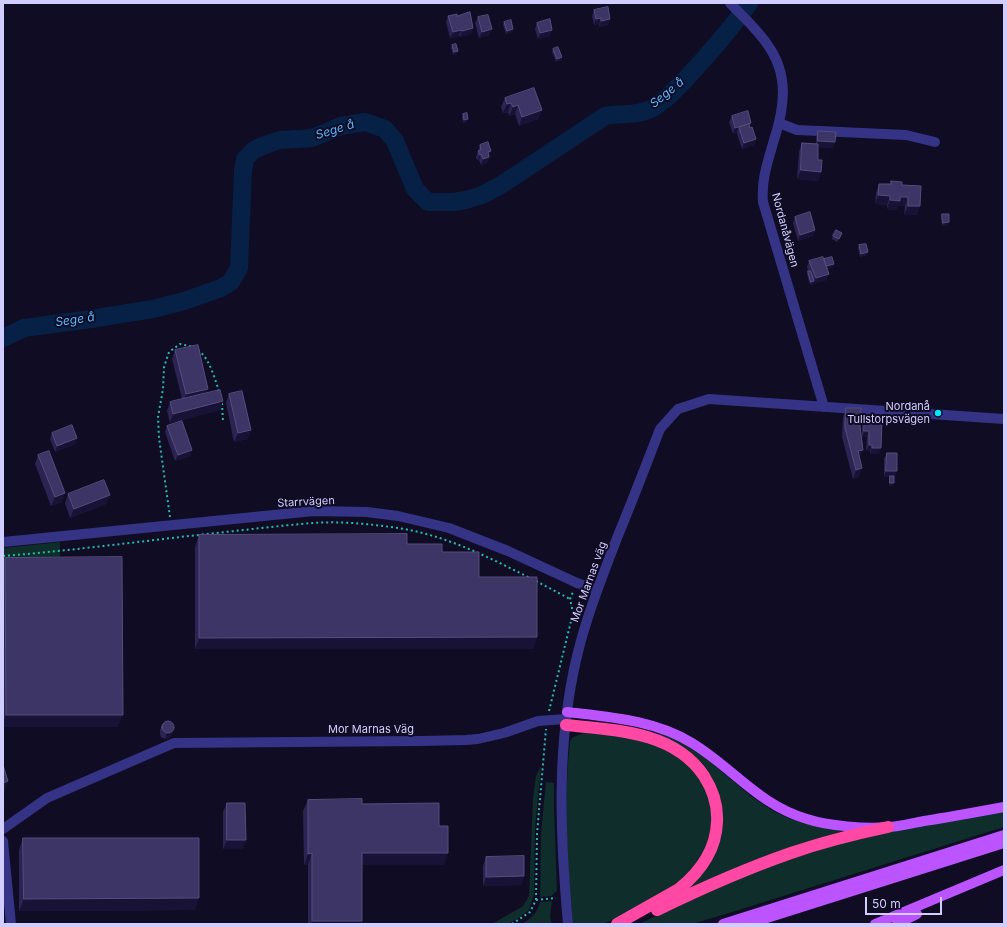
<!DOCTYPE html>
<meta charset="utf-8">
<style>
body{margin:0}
#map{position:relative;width:1007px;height:927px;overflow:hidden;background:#0f0c23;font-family:Inter,sans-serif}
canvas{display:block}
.frame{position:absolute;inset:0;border:4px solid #d2cdff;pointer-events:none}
.scale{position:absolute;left:865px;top:897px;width:77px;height:18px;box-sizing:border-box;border:2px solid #d2cdff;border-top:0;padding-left:5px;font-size:12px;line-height:14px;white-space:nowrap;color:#d2cdff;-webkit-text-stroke:3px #0f0c23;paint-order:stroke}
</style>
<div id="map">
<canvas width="1007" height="927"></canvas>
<div class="frame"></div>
<div class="scale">50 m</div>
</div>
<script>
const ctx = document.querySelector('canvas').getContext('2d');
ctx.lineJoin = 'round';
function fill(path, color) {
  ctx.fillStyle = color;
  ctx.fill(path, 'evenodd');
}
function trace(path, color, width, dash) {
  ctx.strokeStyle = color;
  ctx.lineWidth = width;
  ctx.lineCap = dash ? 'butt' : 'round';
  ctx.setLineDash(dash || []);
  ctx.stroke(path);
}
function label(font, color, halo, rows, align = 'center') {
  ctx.font = font + ' Inter,sans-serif';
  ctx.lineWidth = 4;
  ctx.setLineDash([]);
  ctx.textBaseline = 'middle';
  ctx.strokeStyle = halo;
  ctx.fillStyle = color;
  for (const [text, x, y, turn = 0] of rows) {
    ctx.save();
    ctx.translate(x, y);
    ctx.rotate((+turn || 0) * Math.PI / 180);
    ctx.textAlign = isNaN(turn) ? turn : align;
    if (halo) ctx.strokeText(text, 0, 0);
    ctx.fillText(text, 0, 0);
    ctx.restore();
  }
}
const green = new Path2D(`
 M60,542v15l-57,4v-13z
 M584,733c31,2 74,6 99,25 3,3 6,8 10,12 30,33 22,77 -8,108 -8,8 -21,13 -31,19 -13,8 -39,25 -54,27 -8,1 -18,0 -27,0 -6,-61 -10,-122 -3,-183l3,-4z
 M661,733l19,8 22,14 49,41 22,15 13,6 22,7 34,7 -153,58 17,-19 7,-11 8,-23 -4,-49 -12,-21 -10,-10 -12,-9 -24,-12z
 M541,766l-6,63 -1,66 -5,15 -9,7 -12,7h-16l31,-18 6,-10 4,-99 3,-21z
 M546,782l8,1v23l3,85 -6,5 -11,1 1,-65z
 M1004,811v16l-275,86 -37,11h-53l70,-33 70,-29 62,-19 58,-13z
 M552,901l-2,16 2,7h-30c9,-6 15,-10 18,-22z`);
const river = new Path2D(`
 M3,338l21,-10 67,-9 62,-10 31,-8 37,-13 10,-6 8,-14 4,-97 2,-12 9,-9 11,-5 15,-5 32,-2 29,-12 24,-4 20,7 10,12 20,48 13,13h26l12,-2 16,-5 19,-10 104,-69c16,-3 34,0 48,-8 15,-9 29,-25 41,-38 19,-21 39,-43 55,-67`);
const path = new Path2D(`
 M198,350c12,9 16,27 21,41
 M222,403l1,19
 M170,517l-11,-79 -1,-21 5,-28 1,-22 5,-15 11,-8 14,3
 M3,556c77,-6 154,-17 232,-25 26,-3 52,-6 78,-8 28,-2 57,1 85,5 47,7 90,29 132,50
 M536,581l34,18
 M549,711l24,-98 -3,-14 3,-7
 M536,900l20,-2
 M512,924l18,-12 6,-12 1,-66 9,-105`);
const minor = new Path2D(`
 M730,3c12,13 27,26 37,41 22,30 18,62 7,96 -6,21 -13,40 -11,62l61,205
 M779,123l18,7 109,5 29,7
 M3,542l311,-31 53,1 31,4 51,12 59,23 69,32 20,7
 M3,829l44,-31 127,-55 246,-2 46,-1 12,-1 26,-6 34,-12 28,-2
 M3,841l8,83
 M568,924c-8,-90 -12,-180 9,-268 10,-41 25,-79 40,-118 15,-36 29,-73 43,-109l18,-20 31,-10 295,20`);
const major = new Path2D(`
 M567,712c42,5 88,8 125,31 41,25 67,62 115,76 21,7 59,10 81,8 12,0 24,-4 36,-6 26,-4 53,-9 80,-14
 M723,924l281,-89
 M748,924l256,-81
 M875,924l129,-54
 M897,924l20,-10`);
const highway = new Path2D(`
 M566,725c48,5 108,6 138,51 9,14 14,29 13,46 -1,28 -17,50 -38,67l-62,35
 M657,910c43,-21 88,-41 134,-57 32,-11 64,-19 97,-26`);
const wall = new Path2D(`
 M594,10l16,9 -2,6 -9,2v-3l-5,1 -2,-9z
 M448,16h9l16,12 -2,6 -11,3 -1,-1 -9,2 -4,-16z
 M478,17l11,18 -10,3 -4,-15z
 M504,22l9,7 -1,3 -6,2 -3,-9z
 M537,23l13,13 -12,3 -3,-10z
 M452,45l5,9 -4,1 -2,-7z
 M553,49l9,8 -1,3 -5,2 -4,-10z
 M505,98l37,12 -4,9 -19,7 -4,-12 -6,2 -1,-4 -5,1 -2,-6z
 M463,114l5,5 -1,3 -4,1 -1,-6z
 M732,116l18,11 6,12 -2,6 -12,4 -5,-15v-2l-4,2 -4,-12z
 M818,131l17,11 -2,6 -15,-1v13l3,12 -3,9 -21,-2 2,-27 3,-9 14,1v-7z
 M480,145l11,6 -4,12 -6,2 -2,-5h-2l-1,-3z
 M891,181l11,4 15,30h-13l1,-9h-7l-2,4 -9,-1v-4l-12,-1 1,-11 3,-9h11z
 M942,214l7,8 -1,3 -6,1 -1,-9z
 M795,217l20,13 -2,6 -15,5 -5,-18z
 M842,233l-5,9 -5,-3 1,-3z
 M859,245l9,7 -2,3 -6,2 -2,-9z
 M824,259l10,5 -1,3 -6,2 2,5 -3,6 -16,5 -3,-11 1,-3 -1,-4 2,-6z
 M175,350l32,43 16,8 -3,9 -50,13 -3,-12 3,-9 12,-3 -10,-40z
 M229,394l22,36 -4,9 -13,3 -8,-39z
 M846,408l14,18v32l-1,19 -6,2 -11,-42 1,-20z
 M865,419l14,35h-9v-3h-4l1,-14h-5v-12z
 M167,426l25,24 -2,6 -15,5 -10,-29z
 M52,433l25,5 -2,6 -20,8 -5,-13z
 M887,453l8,24h-1v6l-2,3h-3v-7l1,-2h-6v-18z
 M38,455l24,47 -11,4 -16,-42z
 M68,494l42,1 -4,9 -36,14 -5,-15z
 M199,535l208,9 35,8 37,25 58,60 -4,12h-338v-102z
 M5,558l113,169h-115v-165z
 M162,724l13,3 -6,12h-4l-4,-2 -1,-3v-4z
 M308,800l54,4 77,22 5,39h-82v56l-1,3h-53v-59h-4l-1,-54z
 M227,803l19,37 -4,9h-19v-37z
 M23,838l172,72 -176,1v-61z
 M486,857l38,19 -3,9 -38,1v-20z`);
const shadedWall = new Path2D(`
 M601,18l-2,6 -5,1 2,-6z
 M610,19l-2,6 -9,2 2,-6z
 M473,28l-2,6 -11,3 2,-6z
 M492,29l-3,6 -10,3 3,-6z
 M513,29l-1,3 -6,2 1,-3z
 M461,30l-2,6 -9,2 3,-6z
 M552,30l-2,6 -12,3 2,-6z
 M458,51l-1,3 -4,1 1,-3z
 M562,57l-1,3 -5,2 1,-3z
 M511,103l-3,9 -5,1 4,-9z
 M518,105l-3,9 -6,2 4,-9z
 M542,110l-4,9 -19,7 3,-9z
 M468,119l-1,3 -4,1 1,-3z
 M751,123l-2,6 -10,-1 -2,4 -4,2 2,-6z
 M756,139l-2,6 -12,4 2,-6z
 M818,141l17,1 -2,6 -17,-1z
 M491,151l-2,6 -1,-5z
 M481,154l-2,6h-2l3,-5z
 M489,157l-2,6 -6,2 2,-6z
 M801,170l20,2 -3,9 -21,-2z
 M878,195l12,1 -3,9 -12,-1z
 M900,197h8l-3,9h-7l-2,4 -9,-1 3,-9z
 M908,206h12l-3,9h-13z
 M949,222l-1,3 -6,1 1,-3z
 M815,230l-2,6 -15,5 2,-6z
 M868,252l-2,3 -6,2 1,-3z
 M834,264l-1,3 -9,3 1,-3z
 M829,274l-3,6 -16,5 1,-3 3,-1 2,-3z
 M208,389l-3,9 -22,5 3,-9z
 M223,401l-3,9 -50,13 3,-9z
 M251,430l-4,9 -13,3 4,-9z
 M864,431h5l-2,6h-5z
 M77,438l-2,6 -20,8 2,-6z
 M869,445h3l-2,6h-4z
 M872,448h9l-2,6h-9z
 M192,450l-2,6 -15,5 3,-6z
 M863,450l-4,9 -1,-8z
 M862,468l-3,9 -6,2 3,-9z
 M886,471h11l-2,6h-11z
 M890,483h4l-2,3h-3z
 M65,493l-3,9 -11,4 4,-9z
 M110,495l-4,9 -36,14 4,-9z
 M537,637l-4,12h-338l4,-11z
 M6,715h117l-5,12h-115v-5z
 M175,727l-6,12h-4l2,-6z
 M8,781l-4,12 -1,1v-11z
 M227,840h19l-4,9h-19z
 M312,853l-4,12h-4l4,-11z
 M362,853h86l-4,12h-86z
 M524,876l-3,9 -38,1 3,-9z
 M199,898l-4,12 -176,1 5,-12z
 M312,921h50l-1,3h-50z`);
const building = new Path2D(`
 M608,7l2,12 -9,2v-3l-5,1 -2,-9z
 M470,12l3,16 -11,3 -1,-1 -8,2 -5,-16 9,-2v2z
 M488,15l4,14 -10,3 -4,-15z
 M550,19l2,11 -12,3 -3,-10z
 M511,20l2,9 -6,2 -3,-9z
 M456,44l2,7 -4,1 -2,-7z
 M558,47l4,10 -5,2 -4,-10z
 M534,88l8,22 -20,7 -4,-12 -5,2 -2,-4 -4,1 -2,-6z
 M748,111l3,12 -16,5 -3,-12z
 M467,113l1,6 -4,1 -1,-6z
 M749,124l1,4 2,-1 4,12 -12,4 -5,-15z
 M818,131l18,1 -1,10 -17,-1z
 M488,142l3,9 -3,1 1,5 -6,2 -2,-5 -1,1 -2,-4 3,-1 -1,-5z
 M802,143l16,1v16h4l-1,12 -20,-2z
 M891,181l11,1v3l19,1 -1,20h-12v-9h-8v4l-10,-1v-4l-12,-1 1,-11h12z
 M810,212l5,18 -15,5 -5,-18z
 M942,214h7v8l-6,1z
 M836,230l6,3 -3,6 -6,-3z
 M866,244l2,8 -7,2 -2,-9z
 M823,257l6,17 -13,4 -7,-17z
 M832,257l2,7 -8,2 -2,-7z
 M808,271h2l1,1 3,9 -3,1z
 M198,345l10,44 -22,5 -11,-44z
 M220,390l3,11 -50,13 -3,-12z
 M242,391l9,39 -13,3 -9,-39z
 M846,408h15l-1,18 3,24 -5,1 4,17 -6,2 -11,-42z
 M865,419h17l-1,29h-9v-3h-3v-14h-5z
 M182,421l10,29 -14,5 -11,-29z
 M72,425l5,13 -20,8 -5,-13z
 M49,451l16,42 -10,4 -17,-42z
 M887,453h10v18h-11z
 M890,476h4v7h-4z
 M104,480l6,15 -36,14 -6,-15z
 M407,534v10h35v8h37v25h58v60l-338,1v-103z
 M122,557l1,158h-117l-1,-157z
 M162 727a6 6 0 1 1 12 0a6 6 0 1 1-12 0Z
 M3,765l5,16 -5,2z
 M362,799v5l77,-1v23h9v27h-86v68h-50v-68l-4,1v-54z
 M227,803h18l1,37h-19z
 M23,838h176v60l-175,1z
 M524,856v20l-38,1v-20z`);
const markers = [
 [938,413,4,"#00e5f8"]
];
const streetNames = [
 ["Nordanåvägen",785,230,75],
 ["Starrvägen",306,502,-3],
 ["Mor Marnas väg",589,582,-70],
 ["Mor Marnas Väg",371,730]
];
const poiNames = [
 ["Nordanå",930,407],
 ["Tullstorpsvägen",930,420]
];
const waterNames = [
 ["Sege å",667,93,-39],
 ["Sege å",335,130,-17],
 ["Sege å",75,320,-8]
];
fill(green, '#0e2d2b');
trace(river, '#072046', 18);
trace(path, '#24bcaf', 2, [2, 3]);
trace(minor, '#343385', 10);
trace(major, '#bb54ff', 10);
trace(highway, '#ff48a4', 12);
fill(wall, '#2c2352');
fill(shadedWall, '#191237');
fill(building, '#3d3565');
trace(building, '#554d7d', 1);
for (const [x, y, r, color] of markers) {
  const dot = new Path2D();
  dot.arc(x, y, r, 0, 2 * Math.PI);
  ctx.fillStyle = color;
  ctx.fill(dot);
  trace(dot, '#0f0c23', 1.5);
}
label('11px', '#d2cdff', '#0f0c23', streetNames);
label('11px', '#d2cdff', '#0f0c23', poiNames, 'right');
label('italic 12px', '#5bb7ff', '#0f0c23', waterNames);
</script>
